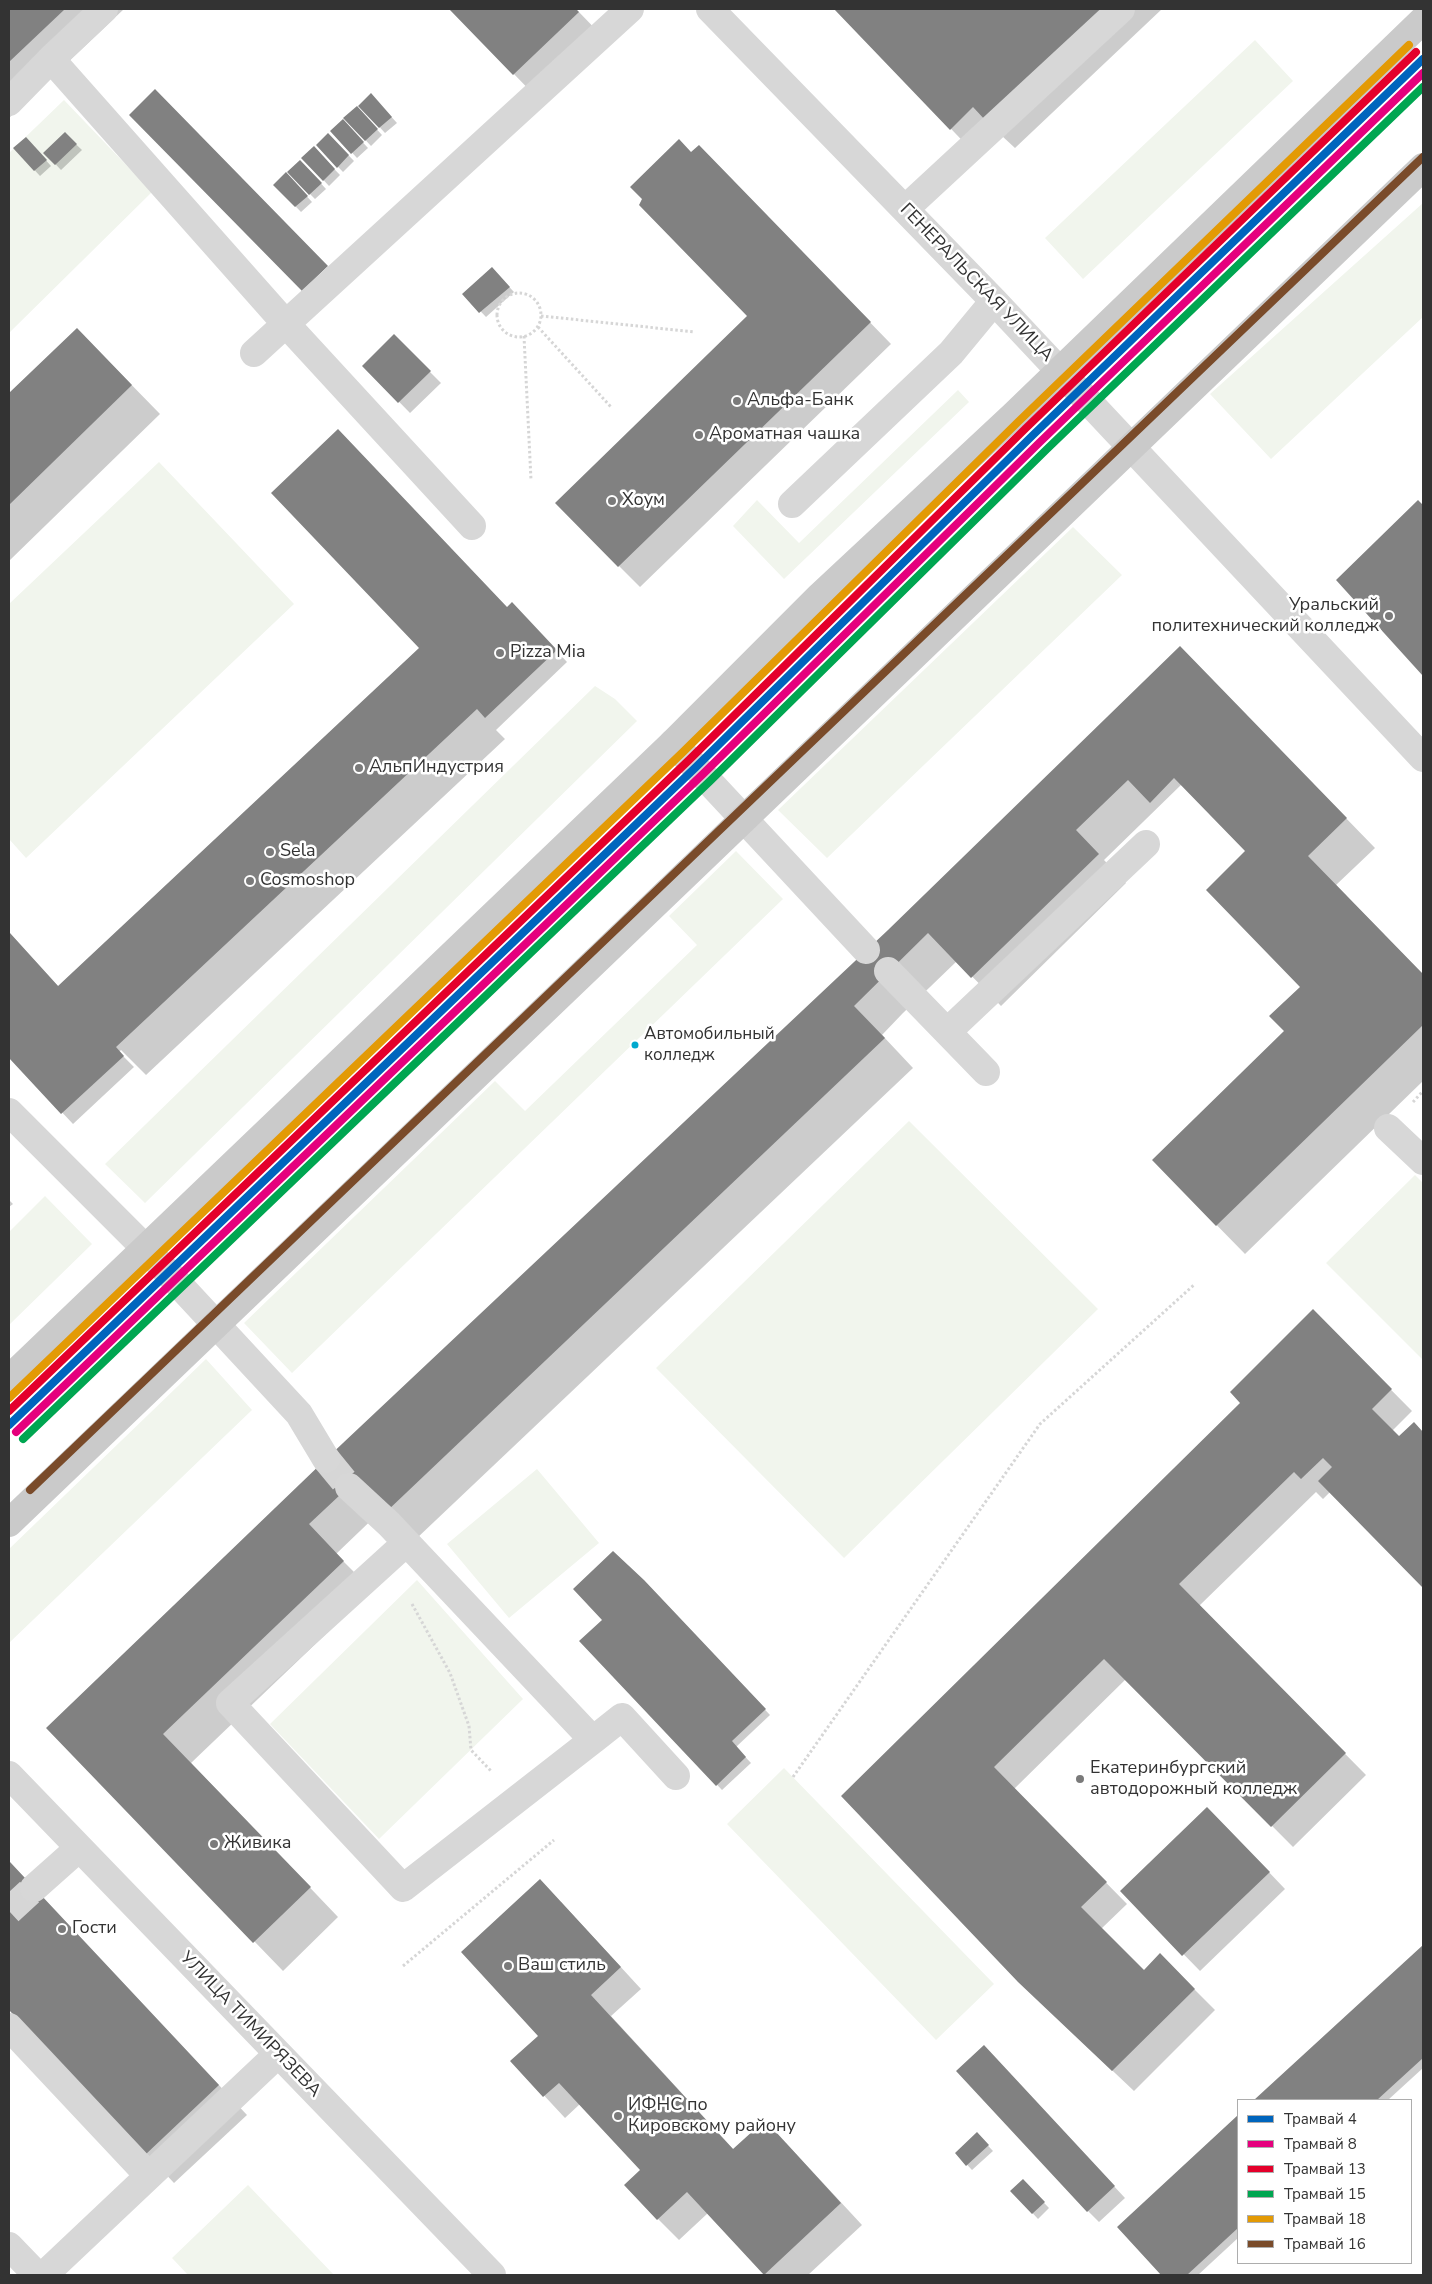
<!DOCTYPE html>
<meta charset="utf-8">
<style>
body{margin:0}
#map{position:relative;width:1432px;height:2284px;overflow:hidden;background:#fff;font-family:"Nunito Sans",sans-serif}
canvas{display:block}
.frame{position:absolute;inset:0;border:10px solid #333;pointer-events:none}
.legend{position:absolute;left:1237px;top:2099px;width:175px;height:165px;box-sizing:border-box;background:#fff;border:1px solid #adadad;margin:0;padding:6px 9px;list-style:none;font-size:15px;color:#333}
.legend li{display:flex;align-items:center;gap:10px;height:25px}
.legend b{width:25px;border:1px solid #adadad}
</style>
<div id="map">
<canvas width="1432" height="2284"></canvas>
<div class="frame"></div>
<ul class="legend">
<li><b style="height:6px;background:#0065bd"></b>Трамвай 4</li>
<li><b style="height:6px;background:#e5007d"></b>Трамвай 8</li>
<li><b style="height:6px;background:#e4002b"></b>Трамвай 13</li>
<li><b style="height:6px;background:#00a651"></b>Трамвай 15</li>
<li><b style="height:6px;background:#e39a05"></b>Трамвай 18</li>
<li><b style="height:6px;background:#7a4b2a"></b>Трамвай 16</li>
</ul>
</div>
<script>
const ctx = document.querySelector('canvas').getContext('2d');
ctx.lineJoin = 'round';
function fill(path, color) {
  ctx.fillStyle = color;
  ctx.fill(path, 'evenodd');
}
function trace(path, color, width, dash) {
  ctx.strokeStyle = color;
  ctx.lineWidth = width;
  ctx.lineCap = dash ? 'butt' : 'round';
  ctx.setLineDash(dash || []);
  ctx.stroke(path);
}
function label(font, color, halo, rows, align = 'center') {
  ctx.font = font + ' "Nunito Sans",sans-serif';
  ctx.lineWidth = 5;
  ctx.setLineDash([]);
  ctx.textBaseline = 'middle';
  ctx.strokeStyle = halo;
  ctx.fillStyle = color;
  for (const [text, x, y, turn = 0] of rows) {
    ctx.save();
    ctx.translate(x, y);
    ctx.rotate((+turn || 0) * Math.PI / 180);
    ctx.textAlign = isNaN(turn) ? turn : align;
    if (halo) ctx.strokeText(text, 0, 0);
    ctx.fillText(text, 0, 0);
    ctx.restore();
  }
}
const green = new Path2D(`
 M1255,40l38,41 -210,198 -38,-41z
 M64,100l88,92 -143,141v-180z
 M1423,203v114l-152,142 -61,-65z
 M958,390l11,12 -185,177 -51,-53 24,-26 42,43z
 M159,462l135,142 -268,254 -17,-19v-235z
 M1073,527l49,48 -295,283 -49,-48z
 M595,686l20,13 22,22 -492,482 -40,-39z
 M736,851l47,48 -491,474 -48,-50 251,-242 30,30 172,-166 -28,-29z
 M909,1121l189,188 -254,249 -188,-190z
 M1415,1175l8,8v177l-97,-97z
 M45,1196l47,48 -83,81v-93z
 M206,1359l46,51 -243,233v-94z
 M537,1469l62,74 -90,75 -62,-74z
 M417,1580l106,119 -144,140 -109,-115z
 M784,1768l210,216 -58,56 -209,-216z
 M248,2185l86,90h-146l-16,-17z`);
const shadow = new Path2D(`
 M9,9h115l-115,109z
 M451,9h125l31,32 -65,62z
 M836,9h326l-147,139 -13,-12 -23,22z
 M376,100l21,23 -12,10 -25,-27z
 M357,108l25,27 -11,11 -26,-28z
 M343,121l25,27 -11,10 -25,-27z
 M65,134l17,16 -21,20 -16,-17z
 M328,134l26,27 -11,11 -26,-27z
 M26,138l25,28 -11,10 -26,-28z
 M314,148l26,27 -11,11 -26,-28z
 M691,154l29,14 171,176 -251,243 -21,-21 130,-250 -106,-117z
 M305,166l21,23 -11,10 -5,-5z
 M291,179l21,23 -11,10 -26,-27z
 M497,274l17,18 -28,25 -22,-23z
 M77,329l83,85 -151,147v-166z
 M394,336l47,47 -31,30 -46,-47z
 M1418,502l5,5v168l-86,-95z
 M508,608l15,7 44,47 -71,68 9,9 -359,336 -25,-25 -2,2 15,15 -61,57 -64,-68v-124l50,55z
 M1208,676l167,172 -39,37 87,90v106l-178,173 -92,-94 133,-129 16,-44 -55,-136 -65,-67 -78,76 22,23 -125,123 -44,-45 -54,52 -21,22 31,33 -497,471 -32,-31 -48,46 36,36 -181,173 147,154 -55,54 -235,-243z
 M9,1200l4,4 -4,3z
 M1313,1311l99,100 -20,20 7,7 15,-14 9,9v153l-93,-94 -7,7 -7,-7 -117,114 167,169 -73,72 -167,-168 -112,110 113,115 -26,25 43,43 16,-17 55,55 -81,81 -93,-88 -198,-207 399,-393z
 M649,1587l121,128 -34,32 15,16 -29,27 -141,-149z
 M1224,1825l61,64 -85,82 -78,-80z
 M9,1861l238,254 -73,68 -165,-175z
 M561,1902l80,87 -30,27 123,134 52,-7 76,82 -54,50h-42l-58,-62 -29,27 -21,-21 -16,-49 -62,-66 -15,14 -53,-57 27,-25z
 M1423,1947v121l-35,32h-132z
 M995,2058l130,140 -26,24 -11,-11z
 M1238,2117v121l-40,37h-35l-44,-48z
 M977,2134l16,17 -21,19 -16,-17z
 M1023,2181l26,27 -11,11 -26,-28z`);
const building = new Path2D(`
 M9,9h56l-56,53z
 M449,9h127l3,3 -66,63z
 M834,9h269l-117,112 -13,-14 -23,23z
 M155,89l173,177 -26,25 -173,-176z
 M371,93l21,24 -13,11 -21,-22z
 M357,106l21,23 -13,12 -22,-23z
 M343,119l21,23 -13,12 -21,-23z
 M65,132l12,12 -22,21 -12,-12z
 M328,133l21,22 -12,13 -21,-23z
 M26,137l21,23 -13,11 -21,-23z
 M679,139l12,13 8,-7 172,177 -253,245 -63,-64 192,-187 -108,-111 3,-6 -12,-12z
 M314,146l21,23 -12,12 -22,-23z
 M300,160l22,23 -13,12 -22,-23z
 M286,172l22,24 -13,11 -22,-22z
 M492,267l18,20 -31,26 -17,-19z
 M77,328l55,57 -123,120v-112z
 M394,334l37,37 -33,32 -36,-37z
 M338,429l169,178 5,-5 45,48 -72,68 -8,-9 -361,338 8,9 -63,58 -52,-56v-126l49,54 361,-338 -148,-155z
 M1418,500l5,5v171l-87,-96z
 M1180,646l167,172 -39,38 115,118v51l-207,201 -64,-66 132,-129 -15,-15 31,-29 -94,-97 39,-39 -71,-73 -24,25 -22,-23 -52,50 23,24 -128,124 -43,-45 -74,73 31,32 -499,474 -30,-32 -47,44 35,37 -181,173 148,153 -58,56 -207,-215 280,-269 562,-529z
 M1313,1309l79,80 -20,20 27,27 15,-14 9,10v156l-105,-107 14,-14 -9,-9 -22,21 -7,-7 -115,112 167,169 -75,74 -167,-168 -110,108 113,115 -26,25 63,63 16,-17 35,36 -83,82 -94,-89 -177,-186 399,-393 -10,-11z
 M613,1551l31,29 122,129 -34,32 14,16 -30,29 -137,-145 23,-21 -29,-31z
 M1207,1807l63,65 -88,84 -62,-65z
 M9,1861l210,224 -74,70 -136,-145z
 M540,1879l81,88 -30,28 142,154 32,-29 76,83 -77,72 -77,-83 -30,28 -33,-35 16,-15 -81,-87 -16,14 -33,-36 28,-25 -77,-84z
 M1423,1945v113l-46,42h-123z
 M984,2045l131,141 -28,26 -131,-141z
 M1238,2115v113l-51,47h-26l-44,-48z
 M977,2132l12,13 -23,21 -11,-13z
 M1023,2179l22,23 -13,12 -22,-23z`);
const minorTunnel = new Path2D(`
 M326,1459l23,28
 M9,1911l25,-23`);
const path = new Path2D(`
 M497 315a22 22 0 1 1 44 0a22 22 0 1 1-44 0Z
 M541,316l154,16
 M538,327l73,80
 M524,336l7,144
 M1413,1102l10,-11
 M412,1604l38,69 19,53 2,24 21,22
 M793,1777l247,-353 155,-140
 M403,1966l151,-126`);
const minor = new Path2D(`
 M104,9l-53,50 235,265 186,202
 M710,9l284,292 429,457
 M9,102l42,-43
 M905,209l216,-200
 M254,353l376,-344
 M792,504l159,-151 43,-52
 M673,743l193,207
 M888,971l98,101
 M947,1032l199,-188
 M9,1112l136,136 154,166 27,45
 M1388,1128l35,33
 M349,1487l40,37 204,216 29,-23 54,59
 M406,1543l-176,160 173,185 190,-148
 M9,1775l483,500
 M34,1888l45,-40
 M9,2027l139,148
 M9,2246l28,29
 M44,2275l234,-221`);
const major = new Path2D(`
 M9,1379l664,-636 147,-147 194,-181 409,-395
 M9,1523c471,-452 944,-903 1414,-1356`);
const tram1 = new Path2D(`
 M9,1425l687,-658 337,-332 390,-376`);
const tram2 = new Path2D(`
 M16,1432l687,-658 337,-332 383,-369`);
const tram3 = new Path2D(`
 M9,1411l680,-651 337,-332 390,-376`);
const tram4 = new Path2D(`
 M23,1439l687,-658 337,-332 376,-362`);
const tram5 = new Path2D(`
 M9,1398l673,-645 337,-332 390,-376`);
const tram6 = new Path2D(`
 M30,1490l1393,-1333`);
const markers = [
 [737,401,5,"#7a7a7a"],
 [699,435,5,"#7a7a7a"],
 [612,501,5,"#7a7a7a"],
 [1389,616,5,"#7a7a7a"],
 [500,653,5,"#7a7a7a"],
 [359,768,5,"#7a7a7a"],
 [270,852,5,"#7a7a7a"],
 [250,881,5,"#7a7a7a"],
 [635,1045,4.5,"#00a9ce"],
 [1080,1779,5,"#7a7a7a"],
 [214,1844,5,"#7a7a7a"],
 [62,1929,5,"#7a7a7a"],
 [508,1966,5,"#7a7a7a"],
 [618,2116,5,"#7a7a7a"]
];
const busNames = [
 ["Автомобильный",644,1035],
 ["колледж",644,1056]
];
const streetNames = [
 ["ГЕНЕРАЛЬСКАЯ УЛИЦА",976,283,46],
 ["УЛИЦА ТИМИРЯЗЕВА",250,2025,46]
];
const poiNames = [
 ["Альфа-Банк",747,401],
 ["Ароматная чашка",709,435],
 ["Хоум",622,501],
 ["Уральский",1379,606,"right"],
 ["политехнический колледж",1379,627,"right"],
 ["Pizza Mia",510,653],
 ["АльпИндустрия",369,768],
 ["Sela",280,852],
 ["Cosmoshop",260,881],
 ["Екатеринбургский",1090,1769],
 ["автодорожный колледж",1090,1790],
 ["Живика",224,1844],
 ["Гости",72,1929],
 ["Ваш стиль",518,1966],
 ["ИФНС по",628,2106],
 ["Кировскому району",628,2127]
];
fill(green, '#f1f5ed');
fill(shadow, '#0003');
fill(building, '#818181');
trace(minorTunnel, '#d6d6d6', 28, [28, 14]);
trace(path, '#d6d6d6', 3, [2.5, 2.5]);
trace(minor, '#d7d7d7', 28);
trace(major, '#cacaca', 28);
trace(tram1, '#0065bd', 8);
trace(tram2, '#e5007d', 8);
trace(tram3, '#e4002b', 8);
trace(tram4, '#00a651', 8);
trace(tram5, '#e39a05', 8);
trace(tram6, '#7a4b2a', 8);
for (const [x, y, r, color] of markers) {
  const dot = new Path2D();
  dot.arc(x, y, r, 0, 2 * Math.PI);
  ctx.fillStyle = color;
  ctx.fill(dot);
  trace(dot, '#fff', 2);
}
label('17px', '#333', '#fff', busNames, 'left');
label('18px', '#333', '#fff', streetNames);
label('18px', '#333', '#fff', poiNames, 'left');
</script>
